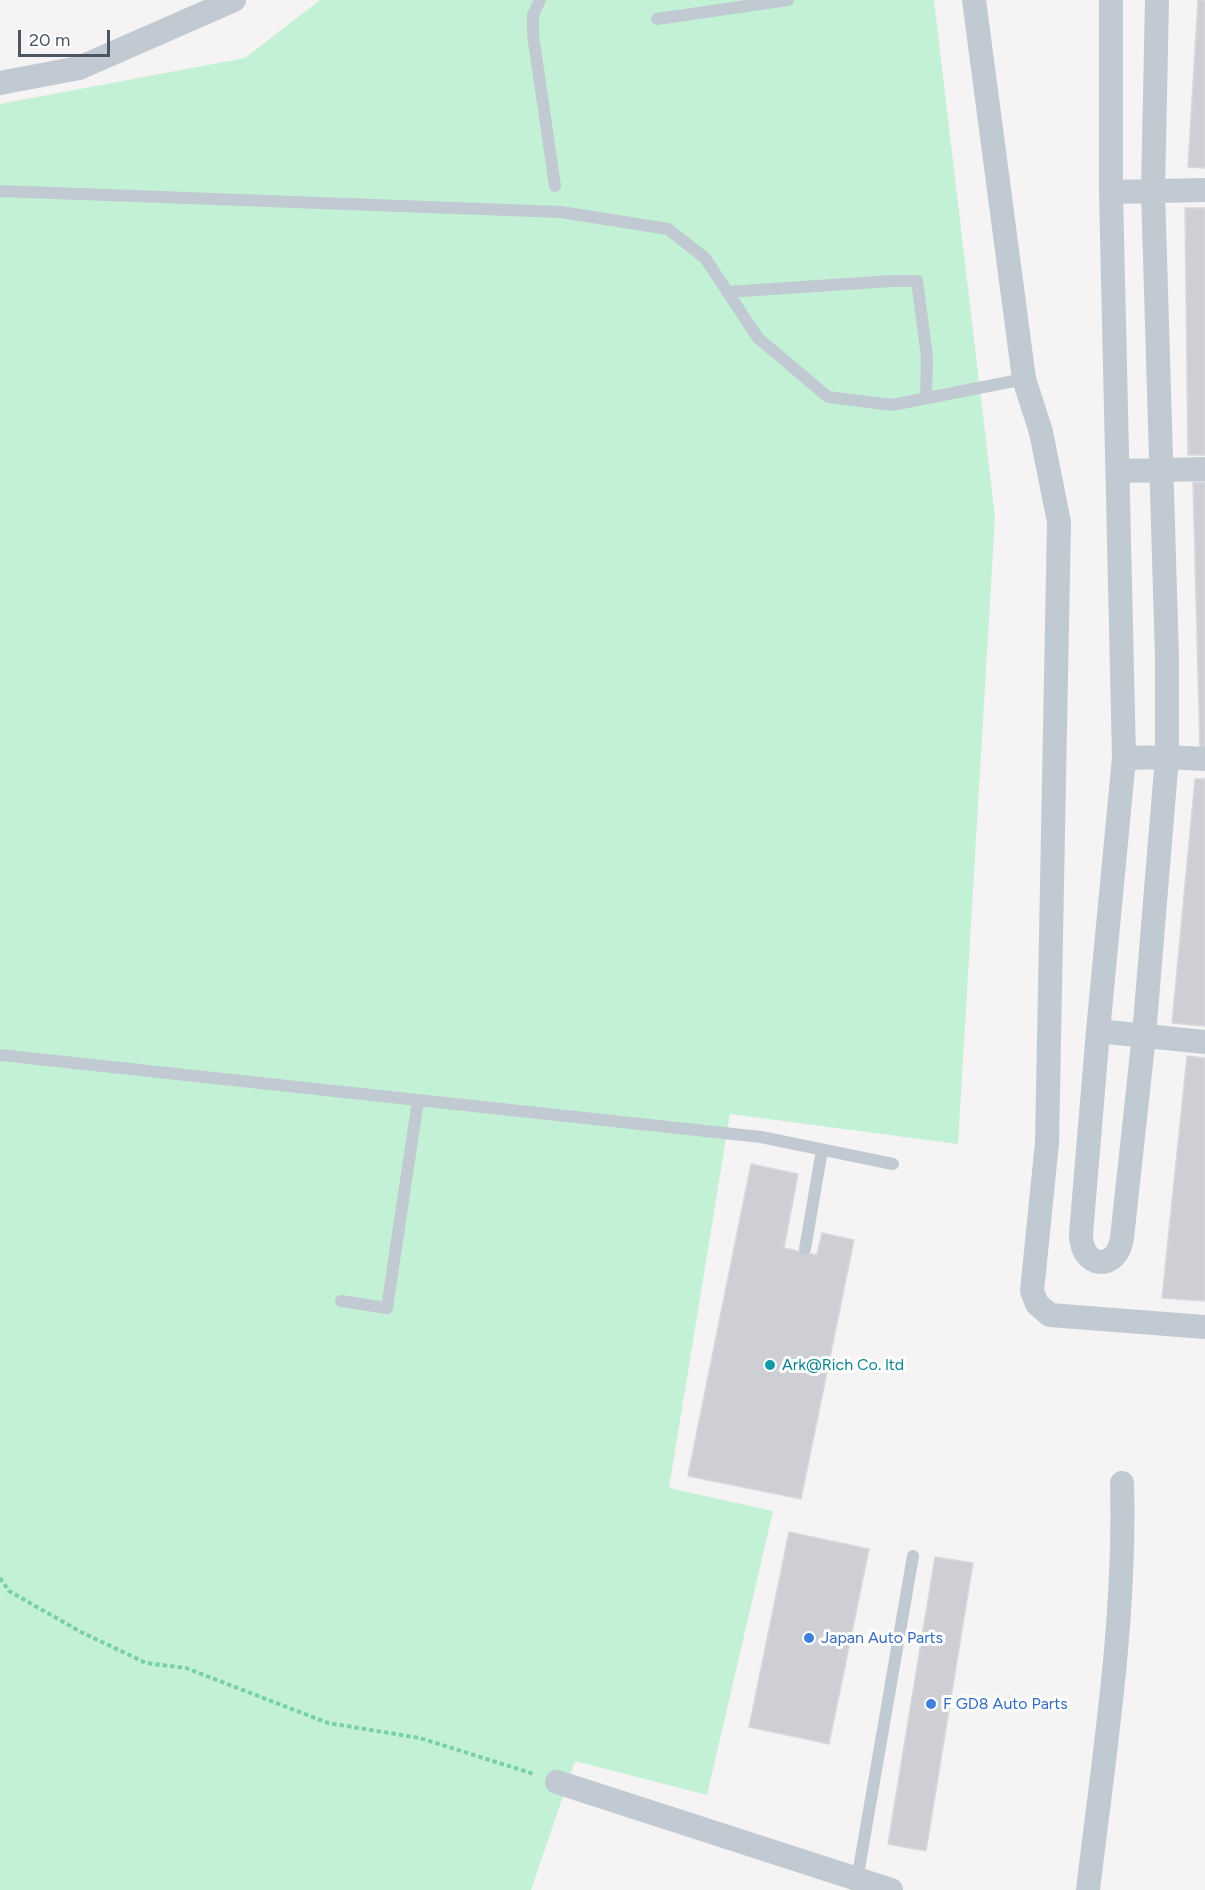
<!DOCTYPE html>
<style>
body{margin:0}
#map{position:relative;width:1205px;height:1890px;overflow:hidden;background:#f5f3f3;font-family:Figtree,sans-serif}
canvas{display:block}
.scale{position:absolute;left:18px;top:30px;width:92px;height:27px;box-sizing:border-box;border:3px solid #4a5661;border-top:0;padding-left:8px;font-size:18px;line-height:21px;white-space:nowrap;color:#4a5661;-webkit-text-stroke:4px #fff;paint-order:stroke}
</style>
<div id="map">
<canvas width="1205" height="1890"></canvas>
<div class="scale">20 m</div>
</div>
<script>
const ctx = document.querySelector('canvas').getContext('2d');
ctx.lineJoin = 'round';
function fill(path, color) {
  ctx.fillStyle = color;
  ctx.fill(path, 'evenodd');
}
function trace(path, color, width, dash) {
  ctx.strokeStyle = color;
  ctx.lineWidth = width;
  ctx.lineCap = dash ? 'butt' : 'round';
  ctx.setLineDash(dash || []);
  ctx.stroke(path);
}
function label(font, color, halo, rows, align = 'center') {
  ctx.font = font + ' Figtree,sans-serif';
  ctx.lineWidth = 6;
  ctx.setLineDash([]);
  ctx.textBaseline = 'middle';
  ctx.strokeStyle = halo;
  ctx.fillStyle = color;
  for (const [text, x, y, turn = 0] of rows) {
    ctx.save();
    ctx.translate(x, y);
    ctx.rotate((+turn || 0) * Math.PI / 180);
    ctx.textAlign = isNaN(turn) ? turn : align;
    if (halo) ctx.strokeText(text, 0, 0);
    ctx.fillText(text, 0, 0);
    ctx.restore();
  }
}
const green = new Path2D(`
 M320,0h614l61,517 -37,627 -228,-30 -61,374 104,23 -66,284 -132,-34 -44,129h-531v-1786l245,-46z`);
const building = new Path2D(`
 M1198,0h7v168l-17,-1z
 M1185,208h20v247h-17z
 M1193,482h12v269h-5z
 M1195,779h10v247l-33,-3z
 M1187,1056l18,2v243l-43,-3z
 M751,1164l47,10 -14,74 33,7 5,-22 32,7 -53,259 -113,-23z
 M789,1532l80,17 -40,195 -80,-17z
 M935,1557l38,6 -47,288 -38,-7z`);
const path = new Path2D(`
 M0,1578l9,13 72,41 65,31 40,5 142,55 92,15 114,36`);
const lane = new Path2D(`
 M540,0l-7,15v20l22,151
 M657,19l131,-19
 M0,191l561,21 107,17 37,29 53,80 70,59 64,8 132,-26
 M727,292l165,-11h25l10,76 -1,41
 M0,1055l761,82 132,27
 M805,1249l17,-99
 M341,1301l46,7 31,-208
 M857,1880l56,-324`);
const street = new Path2D(`
 M974,0l50,379 17,53 18,90 -12,621 -15,148 5,13 13,11 155,12
 M1111,0v192l13,566 -26,273 -17,203c0,35 36,38 41,4l22,-203 23,-278v-99l-14,-467 4,-191
 M0,83l79,-15 155,-68
 M1111,192l94,-2
 M1118,471l87,-2
 M1124,758l43,-1 38,2
 M1098,1031l107,11
 M557,1782l334,108
 M1088,1890c16,-135 38,-271 34,-407`);
const markers = [
 [770,1365,6,"#0f9aa8"],
 [809,1638,6,"#3f7fe0"],
 [931,1704,6,"#3f7fe0"]
];
const cultureNames = [
 ["Ark@Rich Co. ltd",782,1365]
];
const shopNames = [
 ["Japan Auto Parts",821,1638],
 ["F GD8 Auto Parts",943,1704]
];
fill(green, '#c3f1d5');
fill(building, '#cdcfd5');
trace(building, '#d7d9de', 1.5);
trace(path, '#7ad0a6', 4, [4.5, 3]);
trace(lane, '#c1cad2', 12);
trace(street, '#c1cad2', 24);
for (const [x, y, r, color] of markers) {
  const dot = new Path2D();
  dot.arc(x, y, r, 0, 2 * Math.PI);
  ctx.fillStyle = color;
  ctx.fill(dot);
  trace(dot, '#fff', 2);
}
label('16px', '#0d838f', '#fff', cultureNames, 'left');
label('16px', '#366cbe', '#fff', shopNames, 'left');
</script>
